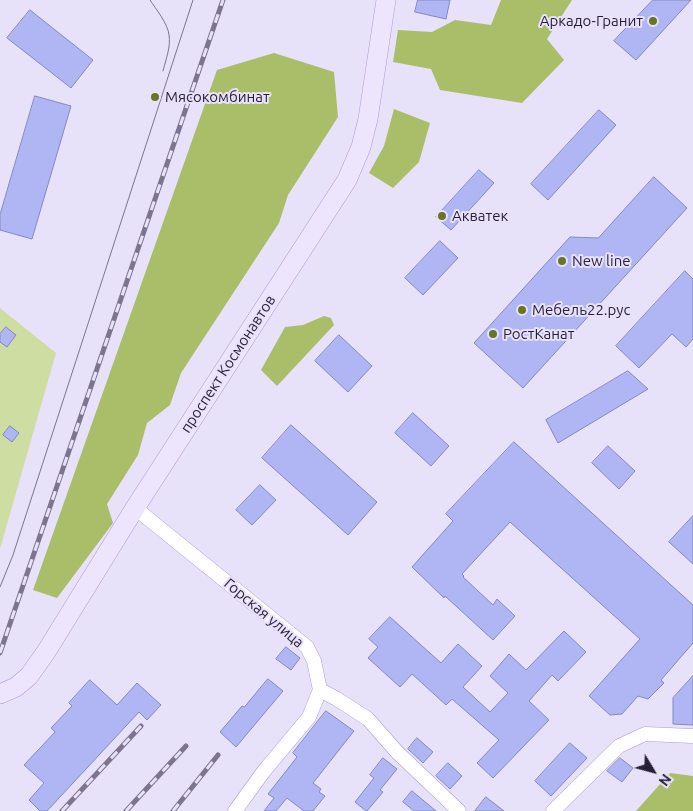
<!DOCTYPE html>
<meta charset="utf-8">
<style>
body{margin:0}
#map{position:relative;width:693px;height:811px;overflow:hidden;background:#e8e1fa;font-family:Ubuntu,sans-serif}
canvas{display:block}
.north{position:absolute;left:628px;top:746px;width:50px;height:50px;-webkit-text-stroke:4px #e8e1fa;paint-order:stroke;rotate:127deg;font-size:14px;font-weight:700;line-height:20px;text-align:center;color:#271f36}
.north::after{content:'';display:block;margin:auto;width:18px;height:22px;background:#271f36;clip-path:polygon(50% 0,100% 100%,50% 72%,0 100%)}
</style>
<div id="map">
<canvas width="693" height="811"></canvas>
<div class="north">N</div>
</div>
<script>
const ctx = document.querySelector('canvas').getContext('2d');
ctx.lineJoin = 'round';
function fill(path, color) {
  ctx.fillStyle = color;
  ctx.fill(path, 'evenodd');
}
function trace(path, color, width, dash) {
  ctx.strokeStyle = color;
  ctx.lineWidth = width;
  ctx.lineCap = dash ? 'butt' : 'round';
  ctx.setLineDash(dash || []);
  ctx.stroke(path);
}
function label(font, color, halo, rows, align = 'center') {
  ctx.font = font + ' Ubuntu,sans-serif';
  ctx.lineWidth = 4;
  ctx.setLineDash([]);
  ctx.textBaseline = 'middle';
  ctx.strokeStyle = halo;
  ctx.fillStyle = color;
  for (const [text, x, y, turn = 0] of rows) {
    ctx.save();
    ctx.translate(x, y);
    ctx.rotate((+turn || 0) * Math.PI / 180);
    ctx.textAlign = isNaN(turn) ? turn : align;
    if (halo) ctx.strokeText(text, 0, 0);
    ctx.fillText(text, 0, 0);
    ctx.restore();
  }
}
const green = new Path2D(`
 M0,308l56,45 -56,196z`);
const forest = new Path2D(`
 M501,0h71l-25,39 17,21 -42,43 -82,-13 -9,-21 -38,-7 5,-32 34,2 23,-12 36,5z
 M274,53l60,19 4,45 -50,78 -9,28 -98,150 -11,32 -23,18 -9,32 -31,49 6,19 -56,75 -24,-8 184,-520z
 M394,109l36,14 -11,39 -26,26 -24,-15 15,-27z
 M324,316l7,2 3,7 -57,61 -16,-16 24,-43 18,-2z
 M670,773l23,3v35h-57z`);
const building = new Path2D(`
 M418,0h32l-4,19 -31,-7z
 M653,0h38l-55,60 -22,-19z
 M30,10l63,50 -22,28 -64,-50z
 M35,96l36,10 -39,133 -32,-9v-15z
 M599,110l17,15 -68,75 -17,-16z
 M479,170l15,13 -43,47 -15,-13z
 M654,177l33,31 -164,180 -49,-45 96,-106 28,1z
 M440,241l18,17 -35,37 -18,-17z
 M685,271l8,8v60l-7,8 -14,-13 -33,34 -23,-22z
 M6,327l10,8 -9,12 -7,-5v-8z
 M339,335l33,31 -24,26 -33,-31z
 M628,371l20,18 -90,54 -12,-23z
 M413,413l36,33 -18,20 -36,-33z
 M291,425l86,77 -29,33 -86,-77z
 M10,426l9,7 -7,9 -9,-7z
 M514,442l179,163v38l-32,37 3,3 -16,16 -10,-3 -16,18 -12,1 -21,-19 51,-57 -130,-117 -48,52 2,2 -1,1 30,28 4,-6 18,17 -22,24 -48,-44 -1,2 -32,-31 41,-46 -7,-7z
 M608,446l27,25 -16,18 -27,-26z
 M260,485l16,15 -24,25 -16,-15z
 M693,516v48l-24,-22z
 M390,617l51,46 17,-19 24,22 -19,21 27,25 18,-19 -18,-17 19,-22 17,16 38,-39 22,21 -28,29 -6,-6 -23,26 20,19 -56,58 -16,-15 22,-23 -47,-41 -6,6 -34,-31 -12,13 -32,-29 10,-11 -9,-8z
 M286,647l14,11 -9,12 -15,-11z
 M693,676v49l-20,-1v-26z
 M268,679l15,12 -47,56 -16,-15 22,-26 2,1z
 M90,680l27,25 20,-22 24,22 -14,15 -8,-8 -92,99h-7l-11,-11 15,-17 -20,-18 31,-33 -4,-4 21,-22 -3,-3z
 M326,711l28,20 -41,52 8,6 -2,3 6,4 -12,15h-9l-17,-13 -11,13h-12l10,-13 -6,-4 29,-37 -4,-4z
 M417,738l16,14 -10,11 -15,-14z
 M570,743l17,15 -36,38 -16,-15z
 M383,758l14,11 -17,21 3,2 -16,19h-1l-11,-9 19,-24 -4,-3z
 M620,758l13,10 -11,14 -15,-11z
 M448,763l14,13 -12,13 -14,-13z
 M412,791l24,20h-22l-11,-9z
 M486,797l18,14h-29z`);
const minor = new Path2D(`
 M135,508l172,139 7,14 6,29
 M320,690l17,9 31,20 29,33 62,59
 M235,811l29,-40 45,-54 11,-27
 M553,811l66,-65 26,-12 48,2`);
const secondary = new Path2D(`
 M0,694l16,-7 13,-11 17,-24 89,-144 212,-328 14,-33 7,-28 18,-119`);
const tram = new Path2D(`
 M150,0c6,9 18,24 19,35 2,11 -3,24 -6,36
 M0,587l13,-32 180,-555`);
const rail = new Path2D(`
 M0,653l223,-653
 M62,811l79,-85
 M126,811l60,-65
 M173,811l45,-56`);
const markers = [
 [653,21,5,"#667624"],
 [155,97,5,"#667624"],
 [442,216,5,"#667624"],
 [562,261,5,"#667624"],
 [522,310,5,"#667624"],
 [493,334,5,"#667624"]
];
const poiNames = [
 ["Аркадо-Гранит",643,21,"right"],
 ["Мясокомбинат",165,97],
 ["Акватек",452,216],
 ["New line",572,261],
 ["Мебель22.рус",532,310],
 ["РостКанат",503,334]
];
const streetNames = [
 ["проспект Космонавтов",228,364,-57],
 ["Горская улица",264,613,40]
];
fill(green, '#cedda1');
fill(forest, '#aabe69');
fill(building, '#afb6f3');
trace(building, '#8388c3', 1);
trace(minor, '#ae9ad5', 15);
trace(secondary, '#ae9ad5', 20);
trace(minor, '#fff', 14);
trace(secondary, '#ede5fd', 19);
trace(tram, '#7c758d', 1);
trace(rail, '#7c758d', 5);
trace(rail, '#e8e1fa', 3, [9]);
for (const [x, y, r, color] of markers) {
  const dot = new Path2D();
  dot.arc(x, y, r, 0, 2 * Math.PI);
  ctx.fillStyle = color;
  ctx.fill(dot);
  trace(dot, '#e8e1fa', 2);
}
label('15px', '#271f36', '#e8e1fa', poiNames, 'left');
label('15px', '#271f36', '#e8e1fa', streetNames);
</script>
